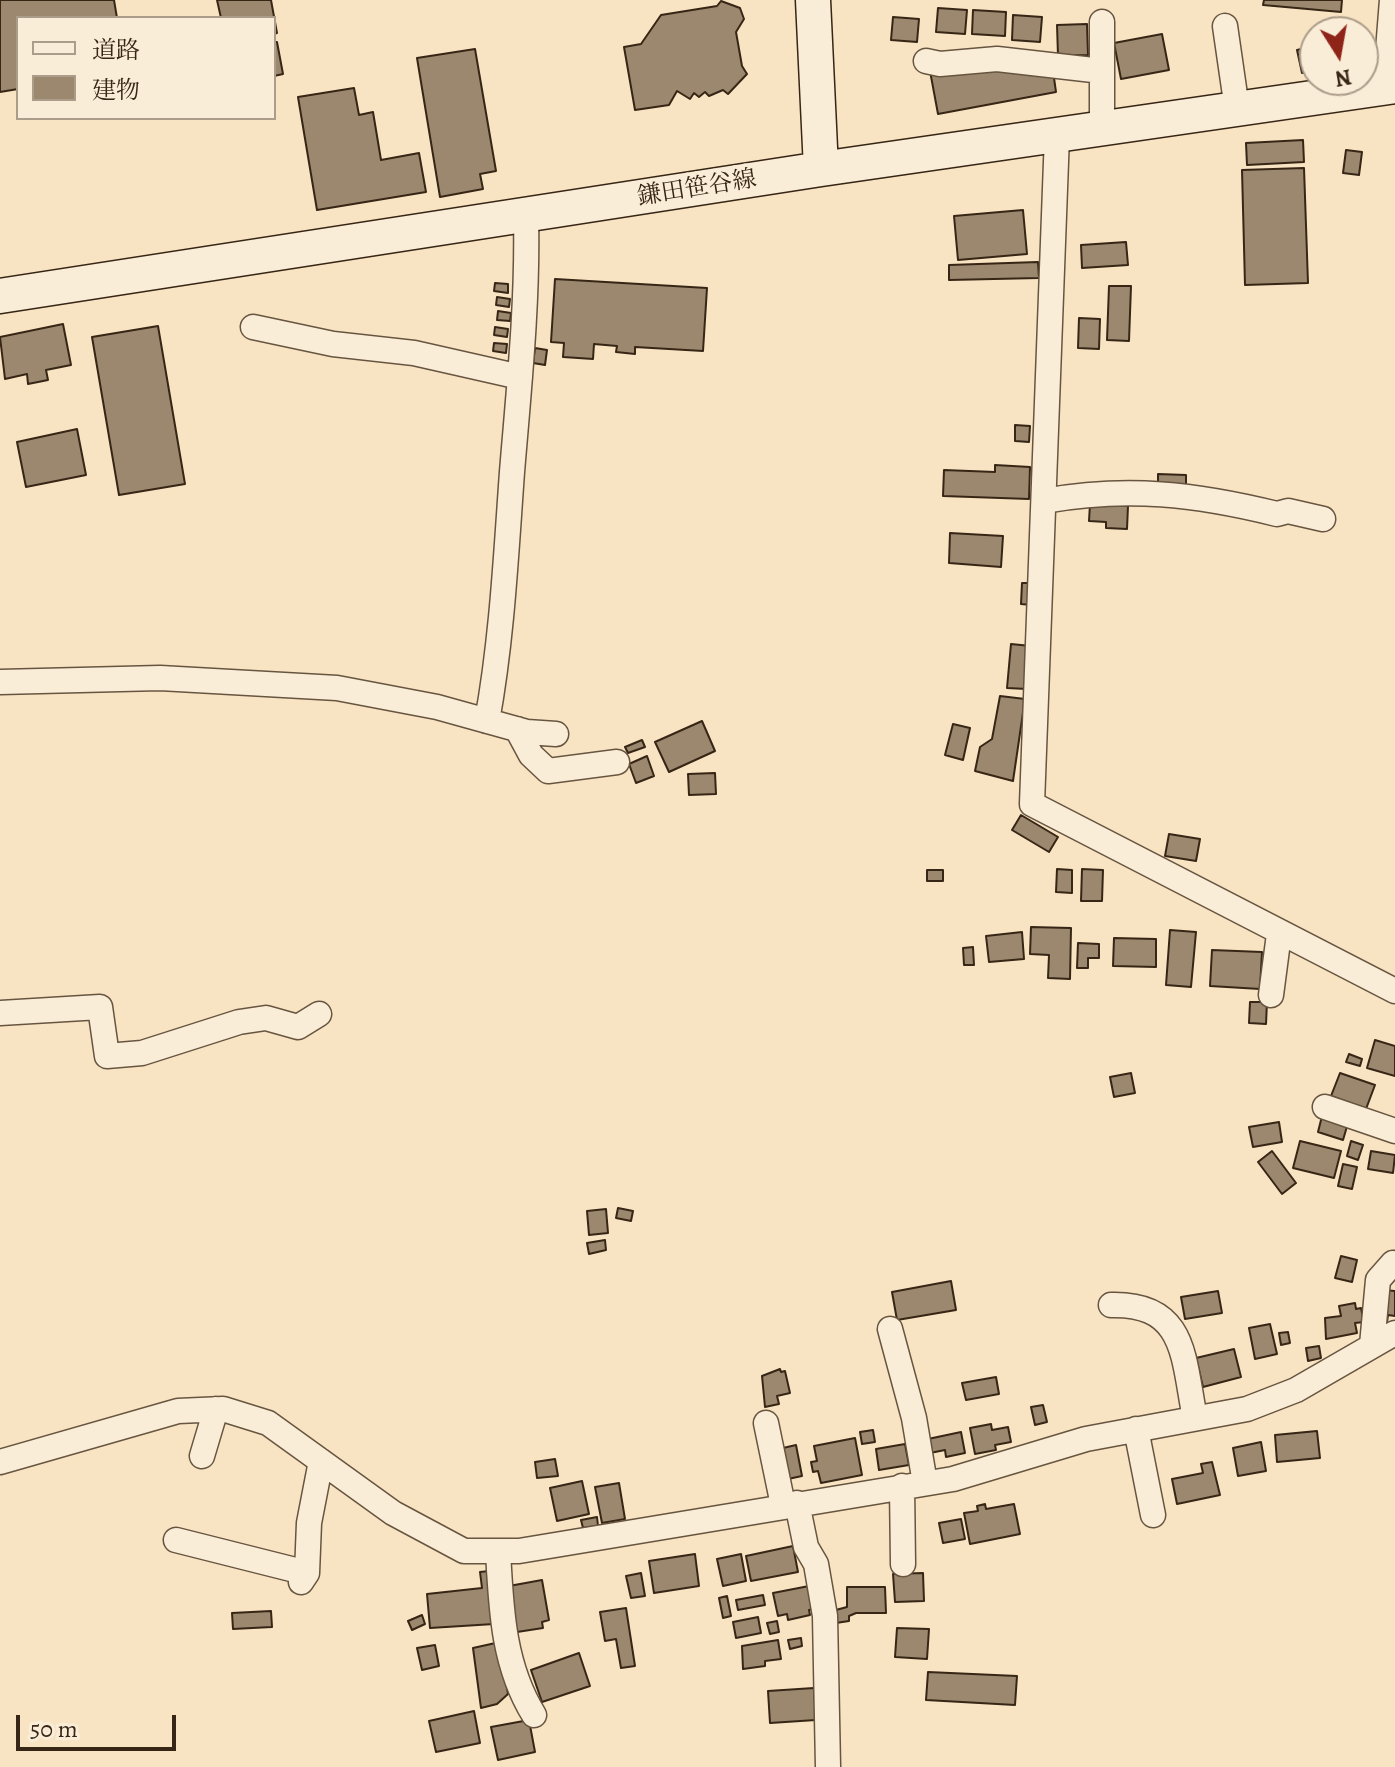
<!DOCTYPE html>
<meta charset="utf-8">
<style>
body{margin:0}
#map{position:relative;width:1395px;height:1767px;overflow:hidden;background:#f8e3c3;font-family:Alegreya,"Noto Serif JP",serif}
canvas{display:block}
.legend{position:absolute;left:16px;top:16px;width:260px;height:104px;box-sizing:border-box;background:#faedd8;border:2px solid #ac9d8a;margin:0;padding:10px 14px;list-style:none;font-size:24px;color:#372615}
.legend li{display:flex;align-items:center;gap:16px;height:40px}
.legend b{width:40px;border:2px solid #ac9d8a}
.north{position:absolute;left:1299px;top:16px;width:80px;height:80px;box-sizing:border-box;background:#faedd8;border:2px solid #ac9d8a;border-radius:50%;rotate:169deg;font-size:22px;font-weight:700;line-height:32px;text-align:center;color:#372615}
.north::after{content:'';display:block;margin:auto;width:28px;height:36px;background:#8f2418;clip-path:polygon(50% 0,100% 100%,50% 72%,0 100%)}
.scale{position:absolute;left:16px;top:1715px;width:160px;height:36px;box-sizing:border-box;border:4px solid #372615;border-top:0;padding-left:10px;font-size:24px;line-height:28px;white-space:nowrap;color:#372615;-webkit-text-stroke:6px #faedd8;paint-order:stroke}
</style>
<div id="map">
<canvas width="1395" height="1767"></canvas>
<ul class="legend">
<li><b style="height:10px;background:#faedd8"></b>道路</li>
<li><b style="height:22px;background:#9b886f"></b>建物</li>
</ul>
<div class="north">N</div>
<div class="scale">50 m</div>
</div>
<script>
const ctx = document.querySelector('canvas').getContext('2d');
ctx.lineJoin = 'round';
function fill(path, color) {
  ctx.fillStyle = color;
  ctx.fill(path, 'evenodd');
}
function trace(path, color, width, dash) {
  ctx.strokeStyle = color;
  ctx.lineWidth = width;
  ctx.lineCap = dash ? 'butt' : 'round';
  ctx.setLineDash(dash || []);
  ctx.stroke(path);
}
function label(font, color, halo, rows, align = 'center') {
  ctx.font = font + ' Alegreya,"Noto Serif JP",serif';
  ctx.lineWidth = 7;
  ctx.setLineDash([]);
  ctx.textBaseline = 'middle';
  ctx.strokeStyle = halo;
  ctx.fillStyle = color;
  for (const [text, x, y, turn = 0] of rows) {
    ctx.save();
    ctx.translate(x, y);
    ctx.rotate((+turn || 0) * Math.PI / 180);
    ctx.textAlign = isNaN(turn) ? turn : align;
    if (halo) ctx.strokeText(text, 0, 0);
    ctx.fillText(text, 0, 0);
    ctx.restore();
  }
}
const building = new Path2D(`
 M0,0h114l3,18h-99v71l-18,3z
 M217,0h54l6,33 -3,1v-16h-53z
 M1264,0h78l-1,12 -78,-7z
 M721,1l19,7 4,11 -8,13 6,34 5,8 -19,20 -5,-4 -14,6 -4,-4 -6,5 -5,-4 -4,6 -13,-8 -8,14 -34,5 -11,-63 17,-3 20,-29 56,-9z
 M938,8l29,2 -2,24 -29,-2z
 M973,10l33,2 -1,24 -33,-2z
 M1013,15l29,2 -2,25 -28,-2z
 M893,17l26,2 -2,23 -26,-2z
 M1087,24l1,31 -30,1 -1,-31z
 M1162,34l7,36 -48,9 -7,-36z
 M1313,41l2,1v29l-13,2 -5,-23 17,-4z
 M274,42h3l6,32 -9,2z
 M475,49l21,122 -16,3 3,15 -43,8 -23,-139z
 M989,60l64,11 3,21 -118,22 -8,-43z
 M354,88l5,27 14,-3 8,48 38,-7 7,39 -109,18 -19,-113z
 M1303,140l1,22 -57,3 -1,-22z
 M1346,150l16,2 -3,23 -16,-2z
 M1304,168l4,115 -63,2 -3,-115z
 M1023,210l4,44 -69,6 -4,-44z
 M1126,242l2,23 -46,3 -1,-23z
 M1038,262l1,16 -90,2v-15z
 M555,279l152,9 -4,63 -68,-4v7l-19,-2 1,-6 -23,-2 -1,15 -30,-2 1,-14 -13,-1z
 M495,283l13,1v9l-14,-2z
 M1109,286h22l-2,55 -22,-1z
 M497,297l13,2 -1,8 -13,-2z
 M498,311l13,2 -1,8 -13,-1z
 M1079,318l21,1 -1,30 -21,-1z
 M63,324l8,41 -25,5 2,10 -20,4 -1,-10 -22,5 -5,-42z
 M158,326l27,158 -66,11 -27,-158z
 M495,327l13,2 -1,8 -13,-2z
 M494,343l13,1 -1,9 -13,-2z
 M535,348l12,2 -2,15 -12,-2z
 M1015,425l15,1 -1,16 -14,-1z
 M77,429l9,46 -60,12 -9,-45z
 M995,465l35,2 -1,32 -86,-3 1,-26 51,2z
 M1158,474l28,1v10l-28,-1z
 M1090,504l38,2 -1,23 -21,-1v-6l-17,-1z
 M950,533l53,3 -2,31 -52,-4z
 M1022,583h10l-1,22 -10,-1z
 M1011,644l20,2 -4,43 -20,-1z
 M1000,696l25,3 -12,82 -38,-10 5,-24 12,-8z
 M702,721l13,30 -46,21 -14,-30z
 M953,724l17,4 -7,32 -18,-5z
 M642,740l3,7 -17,6 -3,-6z
 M647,756l7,20 -18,7 -7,-19z
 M715,773l1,21 -27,1 -1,-21z
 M1021,815l37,22 -9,15 -37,-22z
 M1169,834l31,5 -4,22 -31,-5z
 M1057,869l15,1v23l-16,-1z
 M1082,869l21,1 -1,31h-21z
 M927,870h16v11h-16z
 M1031,927l40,1 -1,51 -22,-1 1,-23 -19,-1z
 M1170,930l26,2 -5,55 -25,-2z
 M1022,932l2,27 -35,3 -3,-26z
 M1114,938l42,1v28l-43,-1z
 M1078,943l21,1v14h-11v10h-11z
 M973,947l1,18h-10l-1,-17z
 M1212,950l50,2 -2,37 -50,-3z
 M1250,1002h17l-1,22 -17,-1z
 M1375,1040l20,6v30l-28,-8z
 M1349,1054l13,5 -2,7 -14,-4z
 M1131,1073l4,20 -21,4 -4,-20z
 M1340,1073l35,12 -9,24 -35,-13z
 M1322,1116l26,7 -5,17 -25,-8z
 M1279,1122l3,20 -29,5 -4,-20z
 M1300,1141l41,10 -7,27 -41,-10z
 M1351,1141l12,4 -5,15 -11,-4z
 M1272,1151l24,32 -14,11 -24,-32z
 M1371,1151l24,4 -2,18 -25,-4z
 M1343,1164l14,3 -5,22 -14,-3z
 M618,1208l15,3 -2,10 -15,-3z
 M606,1209l2,24 -19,2 -2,-24z
 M605,1240l1,10 -17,4 -2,-11z
 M1341,1256l16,4 -5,22 -17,-4z
 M951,1281l5,29 -59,10 -5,-28z
 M1384,1290l11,1v25l-7,-1 -1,7 -7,-1z
 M1218,1291l4,22 -37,6 -4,-22z
 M1355,1303l1,6 5,-1 3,14 -9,1 2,10 -31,6 -1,-21 16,-2 -2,-10z
 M1270,1324l7,30 -22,5 -6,-31z
 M1288,1332l2,11 -9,2 -2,-12z
 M1319,1346l2,12 -13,3 -2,-13z
 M1234,1349l7,28 -38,10 -7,-29z
 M780,1369l1,3 4,-1 5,22 -13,3 2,8 -14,3 -3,-31z
 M996,1377l3,17 -33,6 -4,-17z
 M1043,1405l4,17 -12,3 -4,-18z
 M991,1424l1,6 16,-3 3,15 -16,3 1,5 -21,4 -5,-26z
 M873,1430l2,12 -13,2 -2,-12z
 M1317,1431l3,27 -43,4 -2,-27z
 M961,1432l4,21 -19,4 -1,-7 -15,3 -2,-14z
 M855,1438l7,37 -41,8 -3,-12 -5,1 -2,-10 6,-1 -3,-15z
 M1261,1442l5,29 -28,5 -5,-28z
 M905,1444l4,21 -30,5 -3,-21z
 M796,1445l6,31 -14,3 -5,-31z
 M555,1459l3,17 -21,2 -2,-16z
 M1212,1462l8,33 -43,9 -5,-25 31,-6 -2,-9z
 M582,1481l7,33 -32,7 -7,-33z
 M619,1483l6,36 -23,4 -7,-36z
 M985,1504l1,5 28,-5 6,30 -50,10 -6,-31 14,-2 -1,-5z
 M597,1517l1,9 -15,2 -2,-8z
 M961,1519l4,20 -22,4 -4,-20z
 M793,1546l5,26 -47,9 -5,-25z
 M695,1554l4,32 -45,7 -5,-32z
 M741,1554l5,27 -23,5 -6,-27z
 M489,1571l5,53 -64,4 -3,-34 55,-6 -2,-16z
 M641,1573l4,23 -14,2 -5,-22z
 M923,1573l1,28 -29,1 -2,-28z
 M542,1580l7,40 -7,2 1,6 -26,4 -8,-46z
 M809,1586l4,23 -4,1 1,5 -22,5 -1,-6 -9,2 -5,-23z
 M847,1587h38l1,26h-30l-7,3v5l-13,2 -4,-12 15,-4z
 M763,1595l2,10 -27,5 -2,-10z
 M727,1596l4,20 -8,2 -4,-20z
 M626,1608l9,58 -14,2 -5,-29 -11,2 -5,-29z
 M271,1611l1,16 -39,2 -1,-16z
 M422,1615l3,9 -13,6 -4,-9z
 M758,1617l3,16 -25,5 -3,-16z
 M777,1621l2,11 -9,2 -3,-11z
 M897,1628l32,1 -2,30 -32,-2z
 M801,1638l1,8 -12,3 -2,-9z
 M778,1640l3,19 -16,2v5l-22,3 -1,-23z
 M500,1642l8,52 -11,10 -16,4 -8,-60z
 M435,1645l4,21 -17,4 -5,-22z
 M579,1653l11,33 -48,16 -11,-32z
 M928,1672l89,4 -2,29 -89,-5z
 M814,1688l2,32 -46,3 -2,-32z
 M474,1711l6,32 -44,9 -7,-31z
 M529,1720l6,32 -37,8 -7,-33z`);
const street = new Path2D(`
 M1225,26l12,83
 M926,61l14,3 57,-5 105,12
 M1385,88l7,-88
 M1102,128v-106
 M1057,135l-25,669 363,187
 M253,327l80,17 81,9 106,24
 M1044,501c83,-15 152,-7 233,13l11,-3 35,8
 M0,682l160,-4 177,10 100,19 90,25 29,2
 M487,721c15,-82 19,-166 25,-249 7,-85 16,-170 14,-255
 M517,729l14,26 17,16 69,-9
 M1271,995l8,-61
 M0,1013l100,-6 7,49 35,-3 97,-31 27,-4 32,9 21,-13
 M1325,1107l70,24
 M1111,1305c76,-2 72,54 84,113
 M890,1329l24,89 11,65
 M1372,1345l6,-65 15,-17
 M766,1423l17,82
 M1136,1429l17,86
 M202,1456l14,-47
 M0,1462l178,-51 45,-2 45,14 125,90 71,38h55l434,-72 133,-40 161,-30 49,-19 99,-57
 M902,1486l1,78
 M797,1503l9,44 10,17 9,52 3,151
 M176,1540l131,33
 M498,1551c3,57 5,114 36,164
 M301,1582l6,-9 2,-50 12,-62`);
const secondary = new Path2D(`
 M813,0l8,169
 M0,296l821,-127 574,-83`);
const streetNames = [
 ["鎌田笹谷線",697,189,-9]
];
fill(building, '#9b886f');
trace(building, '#372615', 2);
trace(street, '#675540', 27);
trace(secondary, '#372615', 37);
trace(street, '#faedd8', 24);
trace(secondary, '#faedd8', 34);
label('24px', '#372615', '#faedd8', streetNames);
</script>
